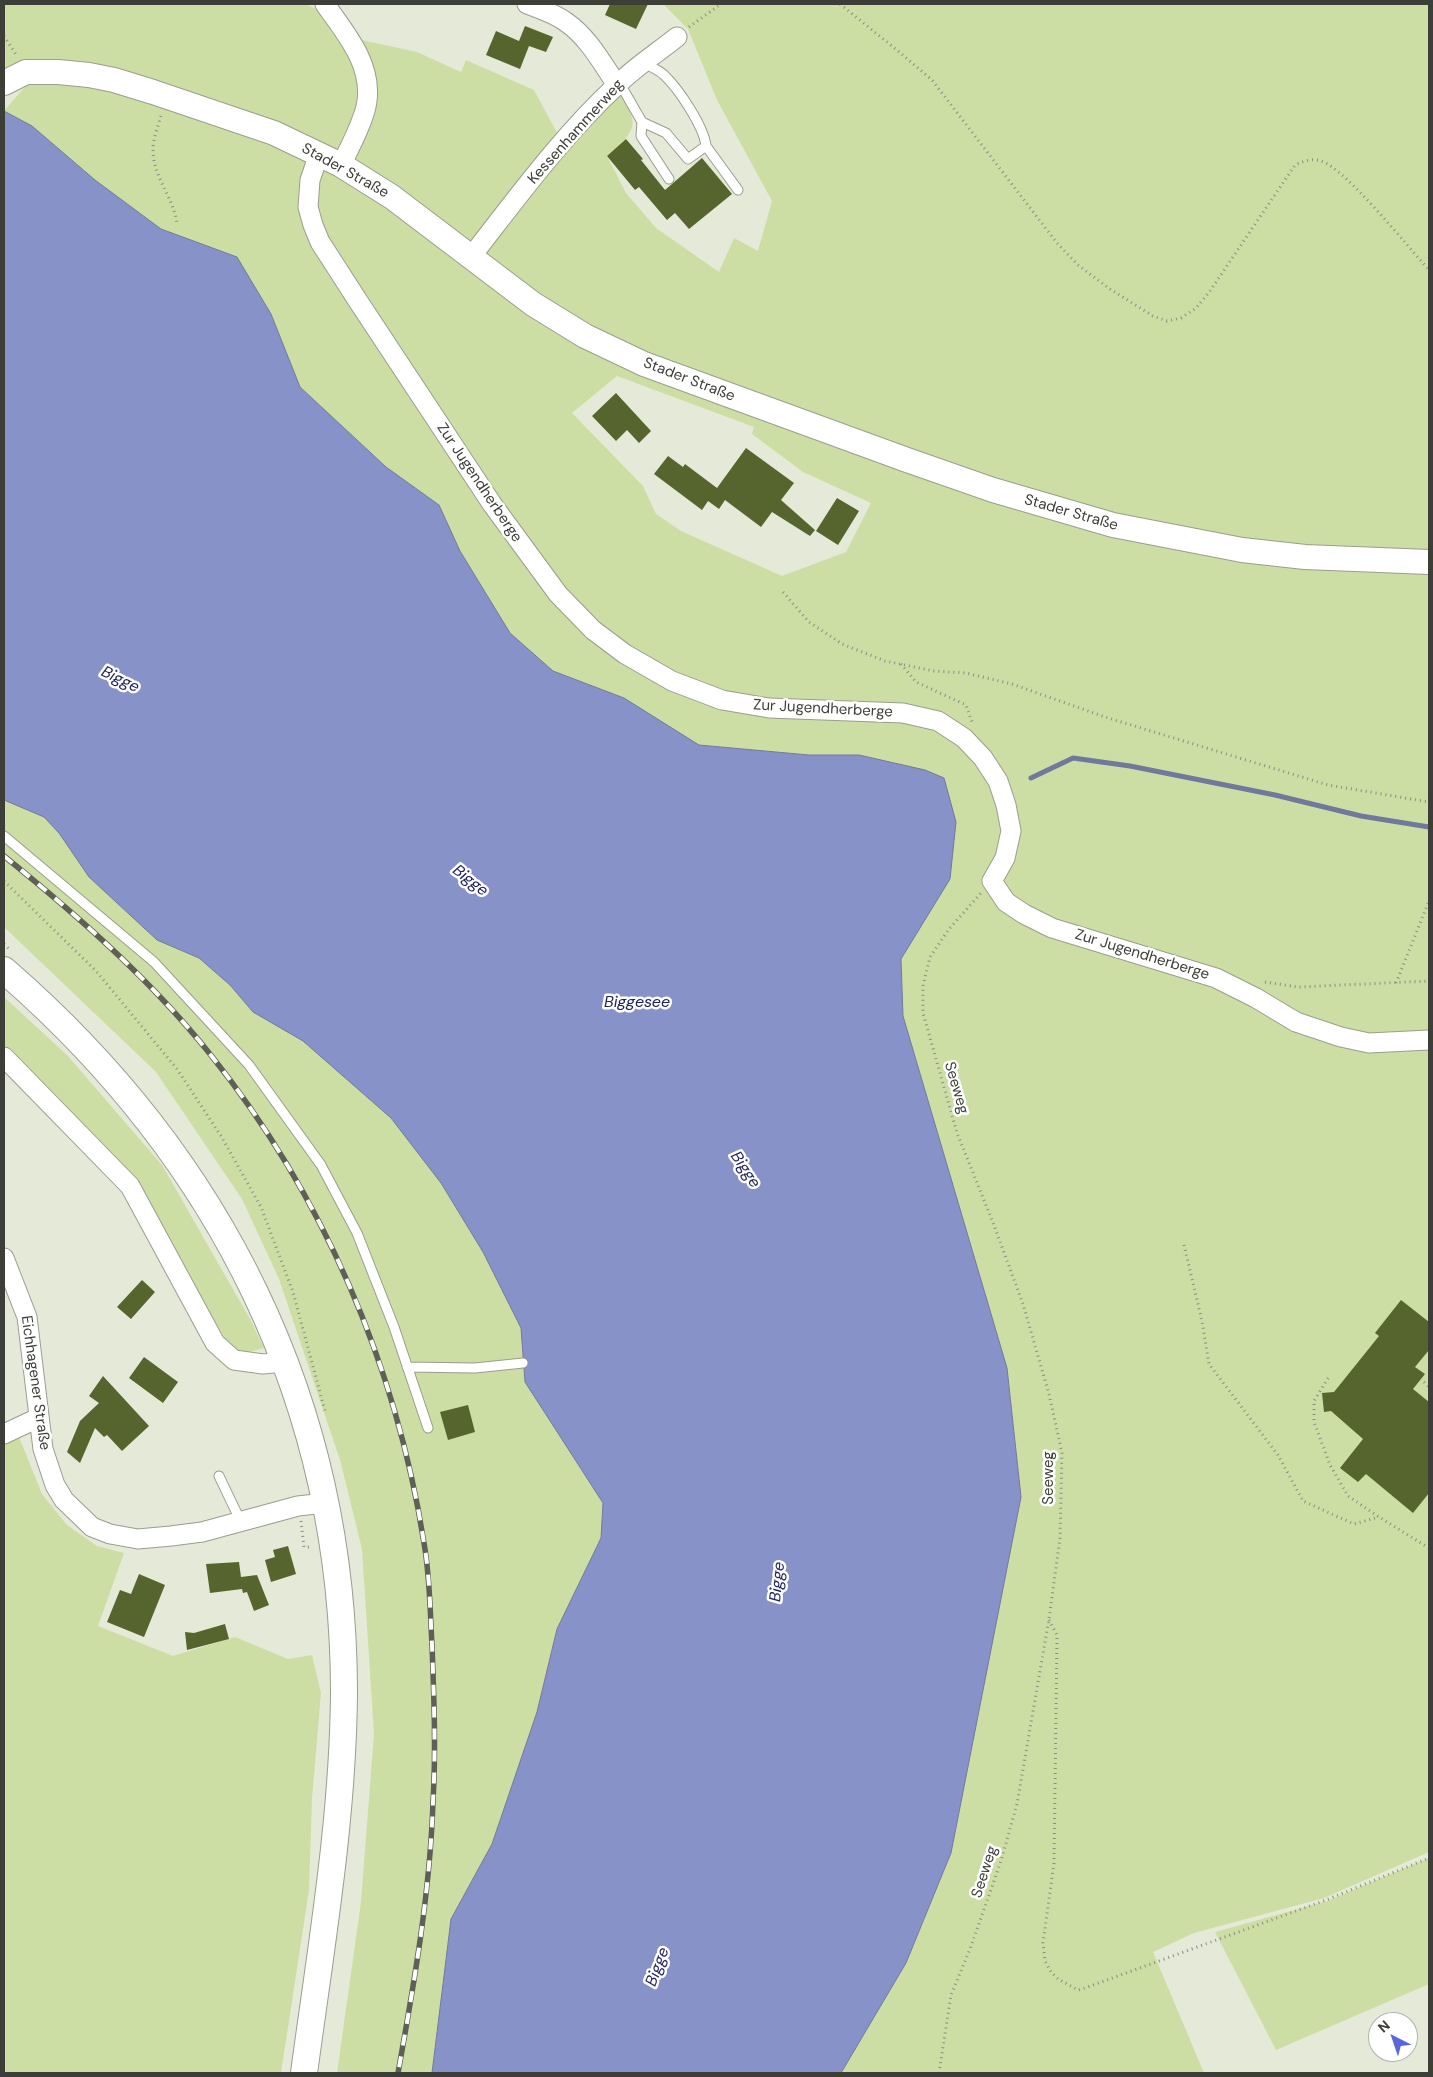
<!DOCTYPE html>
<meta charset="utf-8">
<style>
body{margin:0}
#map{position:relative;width:1433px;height:2077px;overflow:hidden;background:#e4ead7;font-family:"DM Sans",sans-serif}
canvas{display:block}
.frame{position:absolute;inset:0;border:5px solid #3c3e37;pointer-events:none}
.north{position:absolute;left:1368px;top:2012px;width:50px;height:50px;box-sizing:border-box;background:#fff;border:1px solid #b1b2af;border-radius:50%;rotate:319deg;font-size:14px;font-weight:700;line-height:20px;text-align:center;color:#3c3e37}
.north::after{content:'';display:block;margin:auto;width:18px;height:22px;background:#5b66dd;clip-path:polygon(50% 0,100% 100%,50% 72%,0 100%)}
</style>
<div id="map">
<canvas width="1433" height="2077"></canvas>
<div class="frame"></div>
<div class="north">N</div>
</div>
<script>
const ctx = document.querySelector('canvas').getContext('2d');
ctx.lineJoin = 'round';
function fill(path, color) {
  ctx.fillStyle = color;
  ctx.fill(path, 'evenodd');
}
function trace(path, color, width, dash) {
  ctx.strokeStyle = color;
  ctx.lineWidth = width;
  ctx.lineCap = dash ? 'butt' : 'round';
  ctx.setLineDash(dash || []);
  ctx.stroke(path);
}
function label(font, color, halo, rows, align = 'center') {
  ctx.font = font + ' "DM Sans",sans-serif';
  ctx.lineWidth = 5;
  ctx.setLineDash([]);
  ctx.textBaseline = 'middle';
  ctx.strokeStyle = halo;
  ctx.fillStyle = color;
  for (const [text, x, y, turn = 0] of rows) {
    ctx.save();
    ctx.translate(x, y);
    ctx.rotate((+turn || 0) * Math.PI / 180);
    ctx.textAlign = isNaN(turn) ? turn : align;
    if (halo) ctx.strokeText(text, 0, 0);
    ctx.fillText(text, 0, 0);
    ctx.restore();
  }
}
const green = new Path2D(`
 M4,4h301l19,8 10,22 83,18 44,20 5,-12 68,30 28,52 55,-57c20,39 25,41 -10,71l19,37 30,35 63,44 15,-34 24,13 14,-50 -55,-101 -29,-71 -25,-25h766v1848l-105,46 -130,35 -41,19 51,121h-363l65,-110 45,-109 70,-357 -14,-129 -104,-352 -2,-57 49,-80 -91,-124h-50l-110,-10 -75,-47 -71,-27 -43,-38 -50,-82 -21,-46 -53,-38 -86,-80 -29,-73 -34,-57 -76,-28 -66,-49 -63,-54 -28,-15 25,-29 -25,-7zM617,376l137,51 -2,7 51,38 68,31 -25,49 -64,24 -101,-45 -25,-17 -13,-28 -71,-73z
 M4,800l40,17 15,16 30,44 68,63 42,18 31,27 23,27 50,29 88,77 50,65 42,69 38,76 4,54 78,121 -2,35 -44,91 -20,83 -45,132 -41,75 -19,154h-95l24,-171 13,-168 -12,-185 -22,-89 -61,-181 -37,-80 -86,-127 -152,-145z
 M4,997l63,58 95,110 88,154 14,29 -22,6 -18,-17 -86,-153 -134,-138z
 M19,1437l23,57 25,31 30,21 27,7 -26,73 75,30 62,-19 53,22 24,-4 9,38 -9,106 -3,91 -28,183h-277v-629z
 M1429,1858v126l-153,66 -61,-118 112,-31z`);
const water = new Path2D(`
 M4,111l28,15 63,54 66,49 76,28 34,57 29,73 86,80 53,38 21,46 50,82 43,38 71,27 75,47 110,10h50l66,15 19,8 12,44 -6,57 -49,80 2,57 104,352 14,129 -70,356 -45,110 -65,110h-409l19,-154 41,-75 45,-132 20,-83 44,-91 2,-35 -78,-121 -4,-54 -38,-76 -42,-69 -50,-65 -88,-77 -50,-29 -23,-27 -31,-27 -42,-18 -68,-63 -30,-44 -15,-16 -40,-17z`);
const stream = new Path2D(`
 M1031,778l42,-20 57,8 145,29 86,21 68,11`);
const building = new Path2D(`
 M610,4h38l-12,25 -31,-14z
 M525,26l28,11 -7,15 -17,-6 -9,23 -34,-14 10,-24 23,10z
 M626,139l17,20 -2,1 24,30 37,-32 30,36 -43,35 -14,-16 -8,7 -28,-33 -4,3 -28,-34z
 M616,393l35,38 -12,12 -12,-13 -11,11 -24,-25z
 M746,448l48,35 -13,17 34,30 -5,6 -38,-24 -11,15 -36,-27 -6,9 -11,-8 -6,9 -48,-36 14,-18 15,11 2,-3 32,24z
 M837,498l22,13 -21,34 -22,-14z
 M142,1280l13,12 -24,27 -14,-12z
 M1401,1300l28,22v28l-14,17 10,7 -12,15 16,13v91l-16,20 -47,-39 -8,8 -18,-14 23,-29 -32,-28 -7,1 -2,-19 12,-1 45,-56 -4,-3z
 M144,1357l34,25 -15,21 -34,-25z
 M103,1376l46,50 -27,25 -15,-16 -3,2 -9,-9 -15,35 -13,-11 13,-31 19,-18 -10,-7z
 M468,1405l7,27 -27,8 -8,-28z
 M288,1546l8,28 -25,8 -6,-22 10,-3 -2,-7z
 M239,1562l2,15 16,-2 12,30 -15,6 -7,-19 -4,1 -1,-4 -32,4 -4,-29z
 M139,1574l26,11 -21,52 -37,-15 13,-32 11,4z
 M225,1624l4,15 -42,11 -2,-18 9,1z`);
const path = new Path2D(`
 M840,4l58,47 34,29 125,163 21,22 32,24 43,27 14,5 14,-3 15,-10 14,-17 85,-126c9,-4 17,-7 26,-4 25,8 87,86 108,109
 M689,27l32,-23
 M4,36l13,20
 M161,116c-3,10 -8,23 -8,34 0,28 22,49 24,75
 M783,592l26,30 33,22 43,17 49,10 32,2 46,11 93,33 223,68 101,17
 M901,664l15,18 50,23 6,17
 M4,881l92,90 81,98 44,67 40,71 32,85 32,119
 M4,944l5,5
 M1265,982l33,5 131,-6
 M1396,983l33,-82
 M1184,1245l18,76 7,43 69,91 25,46 51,23 25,-7
 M1328,1378l-14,23v21l16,43 18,31 31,21 50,31
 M1424,1382l5,5
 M301,1521l3,26h8
 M1049,1620l8,15 -3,228 -11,80 2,18 6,11 7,7 20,11 7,-2 241,-88 103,-42
 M939,2073l12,-78 19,-46 31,-88 16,-57 32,-185 11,-81 2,-85 -13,-59 -26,-90 -31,-84 -35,-87 -34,-120v-27l7,-29 19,-28 32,-36`);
const service = new Path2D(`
 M644,63c7,4 15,7 20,12 15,14 40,52 42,71
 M619,82l23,40 -1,14 28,43
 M642,122l24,11 22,26 18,-13 32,44
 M4,836l150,126 95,103 72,100 36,68 37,94 34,101
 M407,1367l68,1 48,-5
 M219,1476l22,46`);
const minor = new Path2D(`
 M325,4c20,29 47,59 42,97 -2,18 -18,48 -26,64
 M527,4c13,5 27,9 39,18 22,15 36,41 51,63
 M319,154l-9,26 -2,27 5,18 7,17 38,59 134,203 66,90 35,36 32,24 47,27 50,19 47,8 134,5 35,8 26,17 19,20 15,23 8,24 5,26 -6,27 -13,23 14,21 18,12 28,14 164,50 40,20 40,24 45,15 28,6 60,-3
 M470,258c47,-60 92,-122 147,-173 18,-18 40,-32 60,-48
 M4,1057l126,129 85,157 19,17 29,4 22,-2
 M4,1258l23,59 16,132 12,36 9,15 28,27 18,7 28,5 33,-3 31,-4 96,-26 27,-3
 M4,1434l34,-16`);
const tertiary = new Path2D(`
 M4,83l22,-11h32l31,3 25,5 39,12 121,41 67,32 51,32 141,107 52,32 59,28 263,96 86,30 120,35 129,25 63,7 124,5`);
const secondary = new Path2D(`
 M4,970c217,188 340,433 340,723 -1,127 -23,254 -40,380`);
const rail = new Path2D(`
 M4,856c74,60 146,123 206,198 113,141 186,311 214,489 6,34 6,68 8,102 2,53 4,105 1,157 -3,91 -19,182 -35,271`);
const streetNames = [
 ["Kessenhammerweg",576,132,-48],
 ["Stader Straße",345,171,29],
 ["Stader Straße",689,380,21],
 ["Zur Jugendherberge",479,483,56],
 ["Stader Straße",1071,513,16],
 ["Zur Jugendherberge",823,709,3],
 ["Zur Jugendherberge",1142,955,17],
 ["Seeweg",956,1088,74],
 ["Eichhagener Straße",35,1383,82],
 ["Seeweg",1049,1478,-90],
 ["Seeweg",985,1872,-72]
];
const waterNames = [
 ["Bigge",120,680,26],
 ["Bigge",470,881,38],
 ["Biggesee",637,1003],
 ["Bigge",745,1170,56],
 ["Bigge",778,1582,-84],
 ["Bigge",658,1967,-70]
];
fill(green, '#cddea4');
fill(water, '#8792c8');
trace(water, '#70799c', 1);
trace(stream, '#70799c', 5);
fill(building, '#56642d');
trace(service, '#999e8d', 11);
trace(minor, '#999e8d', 21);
trace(tertiary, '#999e8d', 26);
trace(secondary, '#999e8d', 28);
trace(path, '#8a8e82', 3, [1, 4]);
trace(service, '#fff', 9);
trace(minor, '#fff', 19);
trace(tertiary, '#fff', 24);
trace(secondary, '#fff', 26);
trace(rail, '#5e6057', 5.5);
trace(rail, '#fff', 4, [11]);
label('15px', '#3c3e37', '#fff', streetNames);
label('italic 16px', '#1f2261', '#fff', waterNames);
</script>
